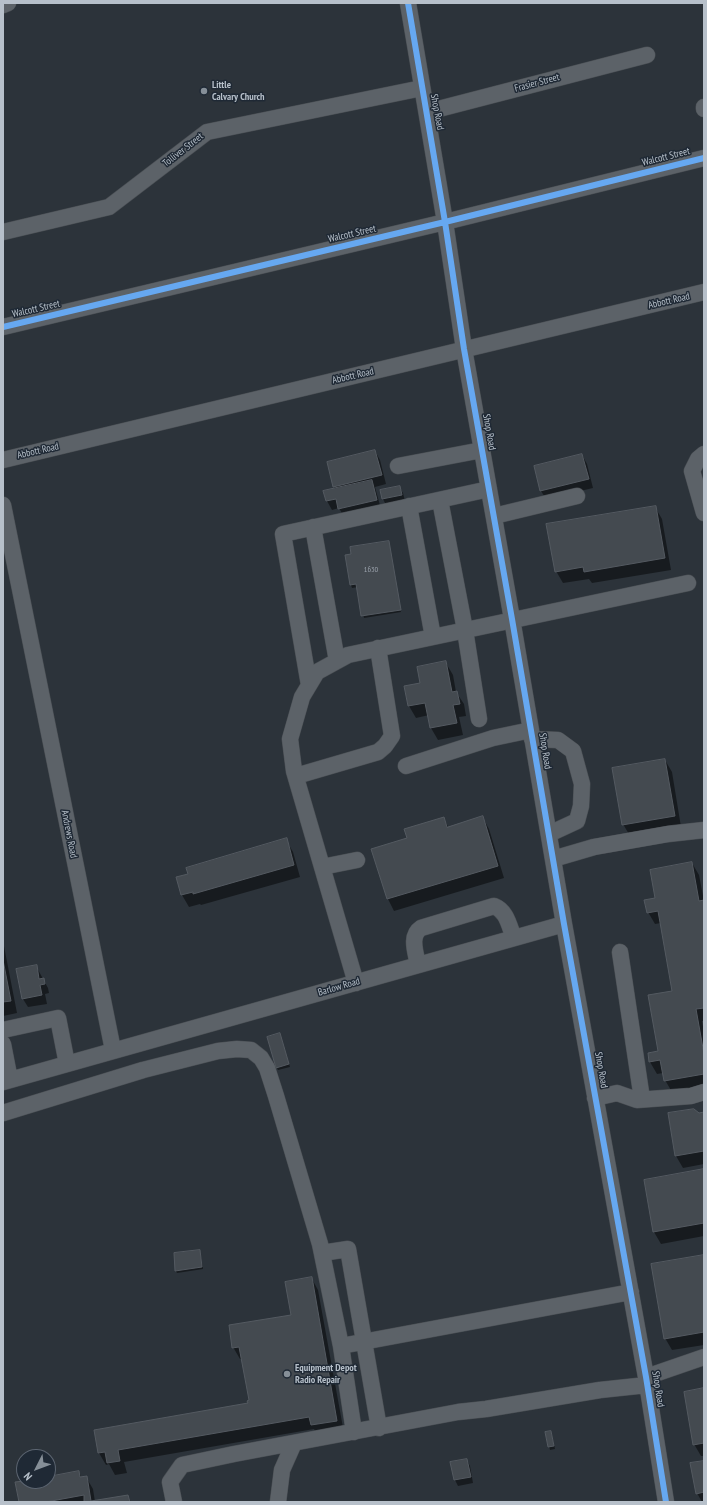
<!DOCTYPE html>
<style>
body{margin:0}
#map{position:relative;width:707px;height:1505px;overflow:hidden;background:#2c333a;font-family:"PT Sans Narrow",sans-serif}
canvas{display:block}
.frame{position:absolute;inset:0;border:4px solid #b7c0ca;pointer-events:none}
.north{position:absolute;left:16px;top:1449px;width:40px;height:40px;box-sizing:border-box;background:#1f2935;border:1px solid #5c6571;border-radius:50%;rotate:228deg;font-size:11px;font-weight:700;line-height:16px;text-align:center;color:#b7c0ca}
.north::after{content:'';display:block;margin:auto;width:14px;height:18px;background:#868f98;clip-path:polygon(50% 0,100% 100%,50% 72%,0 100%)}
</style>
<div id="map">
<canvas width="707" height="1505"></canvas>
<div class="frame"></div>
<div class="north">N</div>
</div>
<script>
const ctx = document.querySelector('canvas').getContext('2d');
ctx.lineJoin = 'round';
function fill(path, color) {
  ctx.fillStyle = color;
  ctx.fill(path, 'evenodd');
}
function trace(path, color, width, dash) {
  ctx.strokeStyle = color;
  ctx.lineWidth = width;
  ctx.lineCap = dash ? 'butt' : 'round';
  ctx.setLineDash(dash || []);
  ctx.stroke(path);
}
function label(font, color, halo, rows, align = 'center') {
  ctx.font = font + ' "PT Sans Narrow",sans-serif';
  ctx.lineWidth = 3;
  ctx.setLineDash([]);
  ctx.textBaseline = 'middle';
  ctx.strokeStyle = halo;
  ctx.fillStyle = color;
  for (const [text, x, y, turn = 0] of rows) {
    ctx.save();
    ctx.translate(x, y);
    ctx.rotate((+turn || 0) * Math.PI / 180);
    ctx.textAlign = isNaN(turn) ? turn : align;
    if (halo) ctx.strokeText(text, 0, 0);
    ctx.fillText(text, 0, 0);
    ctx.restore();
  }
}
const shadow = new Path2D(`
 M375,451l5,9 6,24 -11,3 6,22 -37,8 -5,-9 -7,2 -5,-9 9,-11 -2,-3z
 M582,455l5,9 6,24 -47,11 -5,-8z
 M400,488l3,5 2,8 -19,4 -3,-6 -2,-8z
 M655,507l7,12 9,51 -79,13 -3,-4 -26,4 -7,-12z
 M388,542l13,70 -37,6 -6,-31 -6,1 -1,-3 -5,-29z
 M446,663l7,12 3,17 8,12 2,12 -7,1 4,18 -25,5 -7,-12 -2,-13 -13,3 -7,-12 12,-23z
 M665,760l7,12 9,55 -51,9 -7,-12z
 M443,818l6,10 34,-10 6,11 15,49 -110,33 -6,-12 -15,-50 35,-10z
 M286,840l7,12 7,25 -99,28 -1,-1 -11,3 -7,-12 -5,-17z
 M692,863l7,12 5,26v120h-2l2,11v55l-32,5 -7,-12 -2,-7 -6,1 -7,-12 -1,-9 11,-1 14,-60 -13,-69 -6,1 -7,-12 8,-13z
 M3,941l14,72 -14,3z
 M36,966l12,22 1,5 -4,1 2,10 -19,3 -5,-8z
 M280,1035l10,32 -12,3 -1,-2z
 M704,1113v51l-21,4 -7,-12 -7,-42z
 M704,1170v66l-43,8 -7,-12 -9,-52z
 M200,1251l3,18 -26,4 -1,-2 -1,-17z
 M704,1256v89l-32,5 -7,-12z
 M312,1279l6,11 26,143 -26,4 -4,-8 -190,33 3,11 -12,2 -6,-11 -3,1 -7,-12 -4,-23 154,-26 1,-3 -8,-42h-2l-7,-12 59,-31z
 M704,1389v67h-3l-7,-12z
 M551,1432l4,17 -5,1 -4,-17z
 M467,1460l3,6 3,17 -15,3 -3,-6 -3,-17z
 M704,1462v40h-2l-5,-9z
 M79,1472l3,6 4,-1 7,12 2,13 33,-6 3,6h-111l9,-21h19v-3z`);
const building = new Path2D(`
 M375,450l7,25 -49,12 -6,-25z
 M582,454l7,25 -49,12 -6,-25z
 M372,480l5,20 -39,9 -2,-10 -10,2 -3,-10z
 M400,486l2,9 -20,4 -2,-9z
 M656,506l9,52 -81,14 -1,-5 -28,5 -9,-48z
 M389,541l12,69 -40,6 -5,-32 -6,1 -5,-30 6,-1 -1,-7z
 M446,661l6,31 5,-1 3,13 -7,1 4,18 -27,5 -5,-25 -17,3 -4,-20 16,-3 -3,-16z
 M665,759l10,57 -53,9 -10,-57z
 M483,816l15,50 -111,33 -16,-50 36,-11 -3,-9 40,-12 3,10z
 M287,838l7,27 -101,29v-2l-12,3 -5,-18 12,-3 -2,-6z
 M692,862l7,39 5,-1v108l-8,1 8,45v20l-40,7 -4,-21 -11,2 -1,-9 10,-2 -10,-56 24,-4 -14,-80 -11,2 -3,-13 11,-2 -5,-28z
 M3,960l8,41 -8,1z
 M37,965l2,14 5,-1 1,6 -5,1 2,10 -20,4 -6,-30z
 M280,1033l9,31 -13,4 -9,-31z
 M694,1109l5,4 5,-1v39l-29,5 -7,-43z
 M704,1169v54l-51,9 -9,-52z
 M200,1250l2,17 -27,4 -1,-18z
 M704,1255v77l-40,7 -13,-75z
 M312,1277l25,144 -26,4 -2,-8 -191,33 2,11 -13,2 -2,-11 -7,1 -4,-23 154,-27 -1,-2 2,-1 -10,-53 -7,1 -3,-23 62,-10 -6,-33z
 M704,1388v55l-11,2 -9,-53z
 M551,1431l3,15 -6,1 -3,-15z
 M467,1459l4,18 -17,3 -4,-18z
 M704,1461v31l-8,2 -6,-31z
 M79,1471l1,6 7,-1 4,25 37,-6 2,7h-46v-7l-38,7h-27l-4,-20 9,-1h24v-4z`);
const minor = new Path2D(`
 M408,3l37,219 19,127 48,270 52,305 82,453 20,125
 M3,5l5,-2
 M704,107v2
 M427,112l220,-57
 M3,232l106,-25 98,-75 215,-44
 M3,327l442,-105 259,-64
 M704,454l-6,5 -6,12 12,42
 M3,460l701,-168
 M398,466l84,-16
 M440,500l25,130 14,89
 M3,505l110,545
 M409,506l24,131
 M494,516l83,-20
 M313,527l24,134
 M309,685l-26,-151 206,-45
 M532,739l26,1 15,11 9,33 -1,22 -4,15 -28,13
 M406,766l87,-28 38,-8
 M296,776l82,-24 7,-6 7,-10 -14,-88
 M553,859l41,-12 74,-13 36,-4
 M322,867l35,-7
 M620,952l22,147
 M418,965c-2,-12 -9,-29 3,-37l73,-22c13,5 15,20 20,32
 M356,983l-62,-212 -4,-32 12,-42 15,-25 31,-17 340,-72
 M3,1030l55,-12 9,46
 M3,1044l7,36
 M3,1082l561,-158
 M595,1098l22,-5 20,7 54,-4 13,-4
 M3,1113l140,-43 75,-19 19,-2 14,1 10,8 6,10 9,28 44,148 21,102 290,-54
 M322,1253l26,-4 31,179
 M341,1346l13,86
 M646,1377l58,-20
 M174,1502l-4,-20 12,-17 52,-11 224,-42 28,-3 114,-19 47,-5
 M278,1502l4,-32 12,-27`);
const cycleway = new Path2D(`
 M408,3l37,219 19,127 48,270 52,305 82,453 20,125
 M3,327l442,-105 259,-64`);
const markers = [
 [204,91,4,"#868f98"],
 [287,1374,4,"#868f98"]
];
const numberNames = [
 ["1630",371,570]
];
const streetNames = [
 ["Frasier Street",537,83,-15],
 ["Shop Road",437,112,79],
 ["Tolliver Street",183,150,-38],
 ["Walcott Street",666,157,-14],
 ["Walcott Street",352,234,-13],
 ["Abbott Road",669,301,-13],
 ["Walcott Street",36,309,-13],
 ["Abbott Road",353,376,-13],
 ["Shop Road",489,432,80],
 ["Abbott Road",38,451,-13],
 ["Shop Road",545,751,81],
 ["Andrews Road",69,834,79],
 ["Barlow Road",339,987,-16],
 ["Shop Road",601,1070,80],
 ["Shop Road",658,1389,81]
];
const poiNames = [
 ["Little",212,85],
 ["Calvary Church",212,97],
 ["Equipment Depot",295,1368],
 ["Radio Repair",295,1380]
];
fill(shadow, '#0007');
fill(building, '#444a50');
trace(building, '#545a61', 1);
trace(minor, '#4a4f54', 17);
trace(minor, '#5c6268', 16);
trace(cycleway, '#66a8f1', 6);
for (const [x, y, r, color] of markers) {
  const dot = new Path2D();
  dot.arc(x, y, r, 0, 2 * Math.PI);
  ctx.fillStyle = color;
  ctx.fill(dot);
  trace(dot, '#1f2935', 1.5);
}
label('8px', '#9aa2ac', null, numberNames);
label('10px', '#b7c0ca', '#1f2935', streetNames);
label('bold 10px', '#b7c0ca', '#1f2935', poiNames, 'left');
</script>
